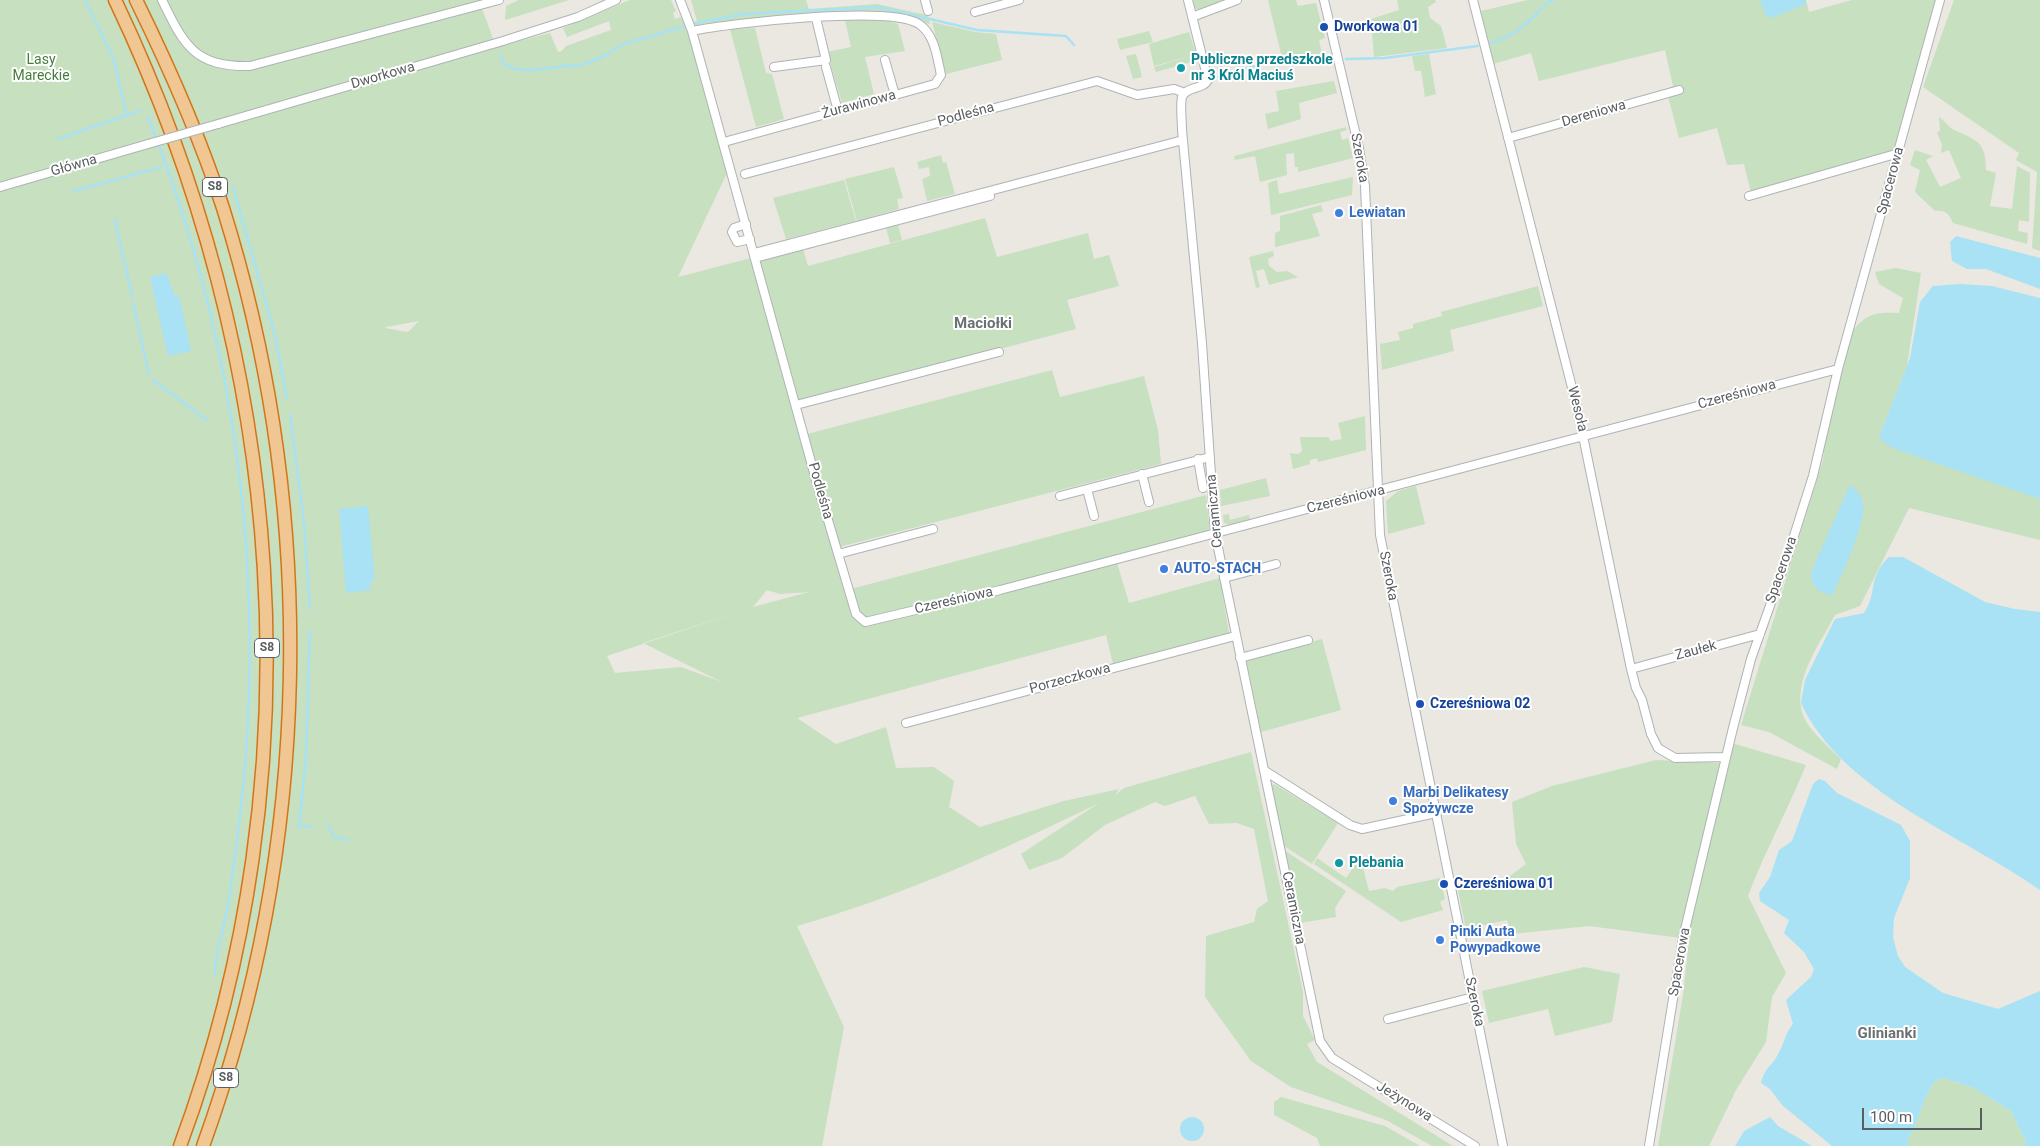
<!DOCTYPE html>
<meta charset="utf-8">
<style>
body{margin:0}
#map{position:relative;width:2040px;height:1146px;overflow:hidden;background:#ebe7e1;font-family:Roboto,sans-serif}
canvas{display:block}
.scale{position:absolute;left:1862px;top:1108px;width:120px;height:22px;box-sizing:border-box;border:2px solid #5a5e60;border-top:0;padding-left:6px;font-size:15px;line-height:18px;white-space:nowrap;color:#5a5e60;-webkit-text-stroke:4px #fff;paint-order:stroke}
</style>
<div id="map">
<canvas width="2040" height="1146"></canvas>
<div class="scale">100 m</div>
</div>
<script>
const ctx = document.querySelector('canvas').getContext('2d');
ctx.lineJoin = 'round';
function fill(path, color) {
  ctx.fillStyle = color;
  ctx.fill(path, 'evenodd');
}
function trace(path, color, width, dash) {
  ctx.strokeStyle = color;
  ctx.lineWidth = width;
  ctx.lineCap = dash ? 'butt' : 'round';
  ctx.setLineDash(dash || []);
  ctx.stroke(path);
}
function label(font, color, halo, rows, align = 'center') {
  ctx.font = font + ' Roboto,sans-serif';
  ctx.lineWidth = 4;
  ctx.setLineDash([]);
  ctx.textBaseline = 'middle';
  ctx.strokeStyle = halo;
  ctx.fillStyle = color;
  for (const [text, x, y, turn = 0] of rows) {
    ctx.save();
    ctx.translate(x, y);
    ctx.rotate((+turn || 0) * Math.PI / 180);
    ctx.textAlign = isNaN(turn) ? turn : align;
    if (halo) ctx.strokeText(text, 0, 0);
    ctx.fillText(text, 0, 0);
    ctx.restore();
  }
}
const green = new Path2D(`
 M0,0h479l17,47 54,-14 8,19 4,-1 4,-5 45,-16 -2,-9 -42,16 -4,-9 67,-28h41l5,11 -3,2 2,6 6,-2 4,7 12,-3 -6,-21h115l3,9 68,-5 49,11 -2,-15 6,24 -45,-11 -56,1 -103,8 -26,4 -8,9 35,138 -49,104 73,-19 8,2 44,-11 5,17 177,-48 12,39 91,-24 6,26 15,-4 10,31 -52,14 9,29 -278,73 9,32 245,-64 8,27 84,-21 14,54 3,34 -322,83 12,42 355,-94 4,37 -95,24 14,47 91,-25 9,56 -116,30 -7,-29 -309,83 39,26 50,-17 10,41 38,-1 20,14 -5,26 31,20 84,-26 55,-12 -4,6 9,-7 127,-36 52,240v24l12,24 -8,4 10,18 136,84h-21l-46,-26 -95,-33 -40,-26 -46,-64 1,-61 48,-14 3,-13 11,-8 -14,-72 -17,-6 -28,1 -14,-28 -30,10 -10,-4 -50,23 -43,33 -33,12 -8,-16 78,-51c-98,48 -197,93 -302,123l47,101 -22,119h-822zM419,321l-11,11 -23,-4 1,-1zM767,590l13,4 29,-2 -56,15zM747,609l-104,34 79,39 -41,-15 -66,6 -8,-17z
 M519,0h50l-64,20 1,-14z
 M1193,0h31l-25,10 -4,-2z
 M1268,0h28l2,6 18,-3 9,35 -6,2 3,14 -40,4z
 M1397,0h38l1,2 -8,5 2,11 11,8 6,22 -73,9 -3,-38 28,-9z
 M1528,0h278l3,12 43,-12h85l-44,151 -142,42 -7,-29 -17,1 -10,-37 -38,10 -13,-49 7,-3 -8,-36 -126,31 -8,-28 -38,11 -12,-53z
 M1954,0h86v251l-8,-3 5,-76 -21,-12 3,-7 -96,-66z
 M863,19l21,1 14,4 7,27 -40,6 9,37 -32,9 -15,-51 24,-5 -6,-27z
 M932,22l43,10 21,2 6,26 -56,14z
 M755,28l11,45 6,1 12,45 -28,8 -26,-98z
 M1149,31l4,11 -33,8 -3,-11z
 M1189,32l9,28 -42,12 -2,-5 37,-11 -37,10 -5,-22z
 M1136,54l6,23 -9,2 -7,-23z
 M1429,54l7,40 -11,3 -4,-26h-6l-3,-15z
 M1334,81l3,12 -38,10 2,16 -33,10 -3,-15 14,-3 -3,-20z
 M1939,117c6,4 10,11 15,13 23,10 32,12 32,40l10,3 -6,33 22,3 5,-43 13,7 -1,49 -10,-2 -1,11 10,2 -1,11 -74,-21c-4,-9 -7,-13 -18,-12l-20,-19 5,-22 -10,-5 5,-15 18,6 -7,4 14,27 21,-9 -12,-28 -8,3 1,-8 -5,-13 3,-1z
 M1346,127l1,3 -7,2 2,8 6,-2 5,20 -55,14v-5h-3l-1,-14 -8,1 1,21 -27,7 -5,-26 -20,4 -1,-4z
 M941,155l2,8 3,-1 9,32 -28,7 -5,-22 8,-3 -1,-9 -10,2 -2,-7z
 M894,167l9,31 -6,1 2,10 -42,12 -12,-42z
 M1353,177l-1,18 -81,20 -3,-32 9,-3 2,14z
 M844,180l12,41 -70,18 -13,-41z
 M1321,205l2,6 -11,3 8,22 -45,11v-14l5,-2v-15z
 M898,225l4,15 -12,3 -4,-15z
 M1273,251l1,5 -6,3 1,7 8,6 10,-1 11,6 -29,8 -5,-16 -8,2 4,16 -4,1 -7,-31z
 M1896,268l25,5 -14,93 -28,71 161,62v41l-131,-32 -49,98 -25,9c-15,28 -39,60 -34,93 2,18 28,39 40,51l-4,10 -68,-37 -28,-7 82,-265 4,-32 25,-96c14,-19 25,-20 47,-19l4,-15 -24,-14 -4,-12z
 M1538,286l5,20 -93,24 4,21 -72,19 -2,-26 20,-4 -2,-8 15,-4v-4l29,-8 -1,-4z
 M1365,416l1,34 -48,12 -1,-4 -7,2v4l-17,5 -3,-16 8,1 4,-3 -2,-14h28l3,4 11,-2 -4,-16z
 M1266,478l4,18 -49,10 -1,-16z
 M1416,486l9,38 -37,10 -2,-33 12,-10z
 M1229,514l1,6 19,-5 1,5 -20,5 -6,-2 -1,-8z
 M1322,639l19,71 -80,22 -15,-73z
 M1732,743l74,22c-18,44 -41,86 -58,131l38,77 -14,24 -6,45 -30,48 -27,56h-51l25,-151 9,-83z
 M1656,760l63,3 -1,15 -37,160 -92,-12 -77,8 -5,-14 -41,9 -9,-43 37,2 32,-24 -10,-20 -4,-42 40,-16z
 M1274,784l64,39 -26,41 -28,-18 -14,-59z
 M1284,850l62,41 -11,17 1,9 -36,6z
 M1317,858l29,20 10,-14 7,4 6,23 16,-3 8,3 4,-4 43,-9 5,21 -5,3 3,8 -42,12 -87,-58z
 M1584,967l36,7 -8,48 -57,14 -7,-27 -59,14 -7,-32z
 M1943,1078l31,10 37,23 15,31 -1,4h-117v-8l7,-11 10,-29 10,-17z
 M1281,1097l104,29 35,20h-100l-3,-8 -43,-23v-13z`);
const water = new Path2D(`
 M1760,0h45l1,4 -35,14 -5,-3z
 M1956,236l84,22v31l-54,-20h-19l-15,-8 -2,-19z
 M166,273l9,23h4l12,55 -23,5 -18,-79z
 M1961,284l31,2 48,12v201l-142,-49 -12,-6 -7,-7 31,-79 10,-56 13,-16z
 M1850,485c7,4 11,10 13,19 3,19 -22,73 -31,92l-14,-6 -7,-10 1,-10z
 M368,506l7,74 -5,1 1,9 -25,3 -7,-84z
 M1889,557h14l82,45 30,7 25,3v278c-76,-54 -198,-98 -239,-187l4,-23 30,-61 29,-6c14,-20 3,-35 25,-56z
 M1819,779l6,2 12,12 64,32 9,16v37l-16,40 -1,19 5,19 7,11 38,26 55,16 42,-18v155h-15l1,-4 -15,-31 -37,-23 -31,-10 -8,3 -10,17 -10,29 -7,11v8h-76l-50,-41 -12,-16 -9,-6c5,-18 9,-14 16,-27 7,-11 8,-23 16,-32l-7,-24 25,-23 3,-8 -10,-17 -20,-19 5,-13 -29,-19 -1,-8 11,-16 9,-27 13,-9 21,-57z
 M1770,1117l8,9 34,20h-77l9,-15z
 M1180 1129a12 12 0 1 1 24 0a12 12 0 1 1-24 0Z`);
const stream = new Path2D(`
 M85,0l28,57 14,58 13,-4
 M697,23l46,-9 135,-7 99,23 89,6 8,9
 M1491,43c27,-9 38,-21 58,-42l5,-1
 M500,55l4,9 11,5 17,1 53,-6 17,-7 22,-13 62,-18
 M1346,59l39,-1 93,-12
 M1215,78c36,-11 73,-24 112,-21
 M148,117c81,204 113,418 98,637 -4,53 -11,105 -19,157 -4,20 -13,45 -12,64
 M58,139l69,-24
 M233,187l41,144 13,67
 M74,191l88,-24
 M115,220l17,76
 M133,302l16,73
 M153,380l55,41
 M290,415l14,108 6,86
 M310,630l-4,127 -7,69 13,1
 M327,824l7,13 15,3`);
const minor = new Path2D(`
 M162,0c22,45 32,67 88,66l249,-66
 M680,0l12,31 124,449 40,134 9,8 135,-32 838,-221
 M925,0l3,11
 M1188,0l20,80c-5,10 -22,6 -26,17 -2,9 0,23 0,33l20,213 13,190 105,508 12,17 143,88
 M1324,0l35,148 6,38 15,349 123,611
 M1473,0l104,407 54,262 5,19 6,12 9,34 7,14 17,10 51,-1
 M975,12l44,-12
 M1192,17l45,-17
 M692,31c38,-8 198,-26 227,-7 16,11 18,33 22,51l-6,9 -211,58
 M885,60l10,35
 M774,67l52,-7 -10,-42
 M826,67l12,44
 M218,124l285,-83 75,-24 38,-17
 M1508,138l171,-48
 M745,174l352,-93 40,14 37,-6 11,4
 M0,187l148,-43
 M1749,196l150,-43
 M746,224l-12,4 -2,4 5,10 13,-3
 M754,253l429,-113
 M755,258l235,-62
 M796,405l203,-53
 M1198,459l5,29
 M1142,474l7,28
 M1087,489l7,27
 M1060,496l150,-39
 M838,554l95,-25
 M1224,578l52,-14
 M1240,658l68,-18
 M1631,669l129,-35
 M906,723l329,-87
 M1265,771l85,54 12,4 74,-16
 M1388,1019l85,-22
 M1649,1146l34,-208 50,-210 18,-69 36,-101 26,-82 25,-107 102,-369`);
const highway = new Path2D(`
 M115,0c171,358 204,771 65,1146
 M136,0c33,67 64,137 87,208 96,307 89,636 -20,938`);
const minorBridge = new Path2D(`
 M148,144l70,-20`);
const markers = [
 [1324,27,5,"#1a4fb4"],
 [1181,68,5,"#0f9aa8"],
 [1339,213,5,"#3f7fe0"],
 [1164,569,5,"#3f7fe0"],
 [1420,704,5,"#1a4fb4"],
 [1393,801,5,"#3f7fe0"],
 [1339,863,5,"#0f9aa8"],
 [1444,884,5,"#1a4fb4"],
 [1440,940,5,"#3f7fe0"]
];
const shields = [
 [215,187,25],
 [267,648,25],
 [226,1078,25]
];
const shieldNames = [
 ["S8",215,187],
 ["S8",267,648],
 ["S8",226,1078]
];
const transitNames = [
 ["Dworkowa 01",1334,27],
 ["Czereśniowa 02",1430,704],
 ["Czereśniowa 01",1454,884]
];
const parkNames = [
 ["Lasy",41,60],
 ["Mareckie",41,76]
];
const cultureNames = [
 ["Publiczne przedszkole",1191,60],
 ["nr 3 Król Maciuś",1191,76],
 ["Plebania",1349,863]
];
const streetNames = [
 ["Dworkowa",383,76,-16],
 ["Żurawinowa",859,105,-15],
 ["Dereniowa",1594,114,-16],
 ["Podleśna",966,115,-15],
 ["Szeroka",1359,158,80],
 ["Główna",74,166,-16],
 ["Spacerowa",1891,181,-75],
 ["Czereśniowa",1737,395,-15],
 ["Wesoła",1577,409,76],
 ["Podleśna",820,491,74],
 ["Czereśniowa",1346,500,-14],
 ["Ceramiczna",1215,511,-95],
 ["Spacerowa",1782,570,-71],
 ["Szeroka",1388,576,79],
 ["Czereśniowa",954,601,-13],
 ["Zaułek",1696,651,-15],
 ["Porzeczkowa",1070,679,-15],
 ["Ceramiczna",1293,908,79],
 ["Spacerowa",1680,962,-80],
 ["Szeroka",1474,1002,78],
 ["Jeżynowa",1404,1102,32]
];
const shopNames = [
 ["Lewiatan",1349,213],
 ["AUTO-STACH",1174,569],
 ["Marbi Delikatesy",1403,793],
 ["Spożywcze",1403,809],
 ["Pinki Auta",1450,932],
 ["Powypadkowe",1450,948]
];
const neighbourhoodNames = [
 ["Maciołki",983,324],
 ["Glinianki",1887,1034]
];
fill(green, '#c6e0c0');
fill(water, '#a8e2f4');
trace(stream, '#a8e2f4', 2.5);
trace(minor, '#afb3b5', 10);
trace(highway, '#d2751a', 15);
trace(minor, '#fff', 8);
trace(highway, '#f0c693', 12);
trace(minorBridge, '#afb3b5', 10, []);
trace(minorBridge, '#fff', 8);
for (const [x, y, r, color] of markers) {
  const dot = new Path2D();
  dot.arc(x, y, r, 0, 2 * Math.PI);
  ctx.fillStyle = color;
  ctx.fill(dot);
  trace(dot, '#fff', 2);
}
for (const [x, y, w] of shields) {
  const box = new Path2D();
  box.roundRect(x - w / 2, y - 9.5, w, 19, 4);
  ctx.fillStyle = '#fff';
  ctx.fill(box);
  trace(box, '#5a5e60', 1);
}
label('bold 12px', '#5a5e60', null, shieldNames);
label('bold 14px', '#164399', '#fff', transitNames, 'left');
label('14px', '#467c3d', '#fff', parkNames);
label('bold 14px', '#0d838f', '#fff', cultureNames, 'left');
label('14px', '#5a5e60', '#fff', streetNames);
label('bold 14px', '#366cbe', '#fff', shopNames, 'left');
label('bold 15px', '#6b7072', '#fff', neighbourhoodNames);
</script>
